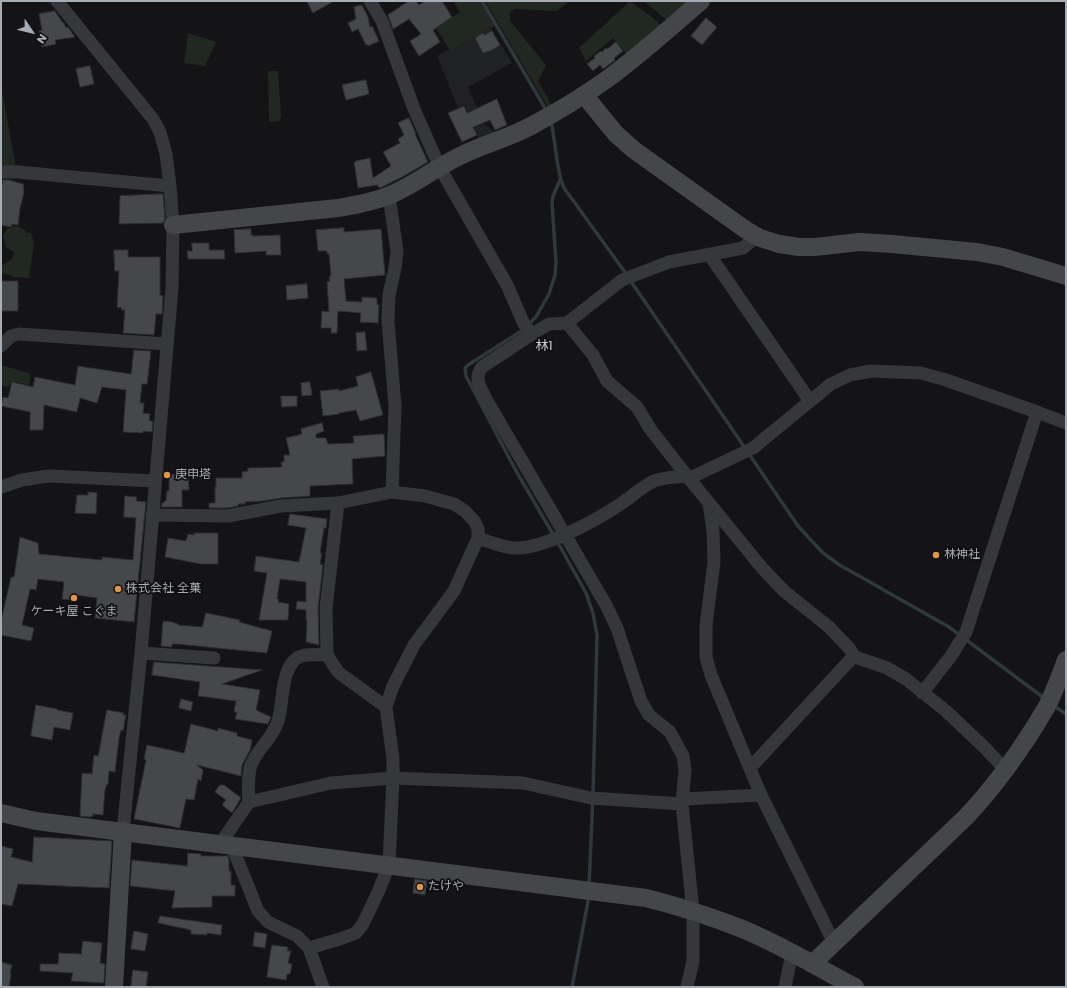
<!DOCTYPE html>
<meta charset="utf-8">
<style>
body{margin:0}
#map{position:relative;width:1067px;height:988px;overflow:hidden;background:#141416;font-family:Poppins,sans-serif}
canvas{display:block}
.frame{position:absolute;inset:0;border:2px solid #a7adb4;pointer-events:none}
.north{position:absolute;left:12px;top:12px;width:40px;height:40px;-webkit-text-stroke:3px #0f0f11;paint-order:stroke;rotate:125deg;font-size:11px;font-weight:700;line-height:16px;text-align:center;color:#a7adb4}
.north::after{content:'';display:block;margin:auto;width:14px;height:18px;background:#a7adb4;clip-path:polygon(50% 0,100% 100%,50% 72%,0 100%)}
</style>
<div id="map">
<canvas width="1067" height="988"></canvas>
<div class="frame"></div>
<div class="north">N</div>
</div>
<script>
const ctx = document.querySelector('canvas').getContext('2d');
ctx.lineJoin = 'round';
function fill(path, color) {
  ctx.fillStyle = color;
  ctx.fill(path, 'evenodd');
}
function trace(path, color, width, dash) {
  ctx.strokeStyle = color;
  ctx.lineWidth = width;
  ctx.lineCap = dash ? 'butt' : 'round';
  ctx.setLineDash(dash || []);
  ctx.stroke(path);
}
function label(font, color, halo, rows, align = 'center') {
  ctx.font = font + ' Poppins,"Noto Sans JP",sans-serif';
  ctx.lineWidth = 3.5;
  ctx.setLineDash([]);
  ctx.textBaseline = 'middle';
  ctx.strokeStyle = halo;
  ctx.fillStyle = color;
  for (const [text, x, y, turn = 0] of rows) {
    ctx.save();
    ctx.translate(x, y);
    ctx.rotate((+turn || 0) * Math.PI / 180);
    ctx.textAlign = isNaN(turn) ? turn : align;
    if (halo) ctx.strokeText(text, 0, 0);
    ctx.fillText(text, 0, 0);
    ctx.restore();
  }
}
const built = new Path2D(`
 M491,28l21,35 -44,24 16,37 13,9 -18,7 -14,-35 -7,3 -21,-52z`);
const green = new Path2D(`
 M453,1h27l15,25 -45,24 -14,-22 24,-16z
 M485,1h84l-12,10 -42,-2 -5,3v9l36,44 -8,16 14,25 -4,1z
 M630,1l27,20 5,6 -34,29 -15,-18 -27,23 -7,-13z
 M643,1h49l-24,20z
 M188,33l28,9 -11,24 -21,-3z
 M268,71h10l3,46 -2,4 -10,1z
 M1,90l2,6 13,72h-15z
 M16,226l10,5v2h5l3,10 -5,35 -15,-1 -13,-5v-6l11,-7 2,-7 -8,-5 -3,-11 4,-7z
 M1,365l30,9 -2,11 -13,-3 -9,5 -6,-2z`);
const stream = new Path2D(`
 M482,1l63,107
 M551,122c5,20 5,50 13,66l63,87
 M630,280l115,168
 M749,454l49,72 25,27 15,11 111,63 95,71
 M554,536l-39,-67 -49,-93 -1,-8 3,-3 55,-35 13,-13 13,-23 6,-19 1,-13 -4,-59 1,-7 7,-16
 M557,541l29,52 7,20 4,22 -4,159 -4,92
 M1054,706l12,8
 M572,987l17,-91`);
const building = new Path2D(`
 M307,1h27l-21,12z
 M409,1h7l3,4 6,-4h17l10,16 -19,13 7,12 -21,14 -9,-15 11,-7 -12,-15 -16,10 -5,-14z
 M362,5l6,12 2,10 2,-1 7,15 -11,5 -1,-2 -1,1 -8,-16 -6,3 -4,-9 8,-4 -2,-12z
 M55,11l7,11 2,1 2,5 2,-1 7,10 -20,3 1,4 -14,3 -3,-16 3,-1 -3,-16z
 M706,18l11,9 -15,18 -11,-9z
 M492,31l8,14 -8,5 -9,3 -8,-15 8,-5 1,2z
 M616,42l7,9 -9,7 1,2 -12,9 -3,-4 -7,6 -6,-7 8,-6 -1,-2 7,-5 1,1 4,-4 1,1z
 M88,66h2l4,18 -14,3 -4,-18z
 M366,80l3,14 -23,6 -4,-15z
 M497,99l10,26 -12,5 -5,-10 -17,7 4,8 -15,7 -14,-29 16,-7 3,7z
 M409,118l7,16h-1l13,28 -26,15 -22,11 -3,-3 -19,3 -4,-26h2v-1l14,-3 3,20 18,-12 -8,-14 17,-9 -2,-4 6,-4 -6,-12z
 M3,180h6l14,4 1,8 -4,17 -2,16 -6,-1 -1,3 -10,-2v-35z
 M163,194l2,25 -2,4 -44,1 1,-28z
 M344,228v4l37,-3 4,46 -41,4 2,22 16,1v-5l15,1v7h2l-1,18 -18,-1 1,-9 -23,-2 -1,22h-6v-5h-10l1,-17 7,1 -2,-30 3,-1 -1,-4 2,-1 -2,-22h-2v-3h-9l-2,-21z
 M251,229v6h2v1l27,-1 1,20h-15v-4l-31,2 -1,-23z
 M192,243h17v7h15l1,9h-37l-1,-8h5z
 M114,250h14v7h32v38l3,1 -1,18h-6l-2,21 -31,-2 2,-23h-4l1,-2 -5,-1 2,-36h-4z
 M1,281h17v30h-17z
 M307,284l1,14 -21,2 -1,-14z
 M365,332l2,18 -10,1 -1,-18z
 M134,350l17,1 -4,33h-5l-2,19h4l-1,10 7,1 -1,6 4,2 -1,10 -9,-1v2l-20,-1 3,-42 -24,-3 -5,16 -17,-5 -3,14 -33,-7 -1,25h-13v-18l-29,-6 2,-9 5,1 4,-16 21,5 2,-10 40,8 3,-19 53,8z
 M371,372l12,43 -23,6 -4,-11 -17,3v1l-16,2 -3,-25 19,-2v2l19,-5 -2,-9z
 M310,382l2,13 -10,1 -1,-13z
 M281,396h16v10l-15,1z
 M322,423l2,8 -8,3v4h10l2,6 26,-1 -1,-7 31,-2 1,22 -33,3 1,25 -43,2v10l-29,2 -19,3 -17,1v2h-7v2l-11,2h-18v-5h6v-16h1v-9h26v-6l6,-1v-3l34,-1 -1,-5h3v-7h6l-4,-17 16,-4 -1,-5z
 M188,474l1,16h-7v17h-21l1,-4h2v-2h2l1,-10h2v-16z
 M88,492l9,1 -1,21 -21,-1 2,-18h11z
 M125,496l12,1 -1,4 10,1 -12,120 -39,-4 2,-20 -21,-3 -1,5 -13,-1 2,-17 -26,-3 -2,11 -6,-1 -8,36 12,3 -3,13 -30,-6v-14l10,-44h3l6,-40 18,6 1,11 63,6v-3l31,3 3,-42 -12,-1z
 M290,514l37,5 -1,9h-2l-4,25h2l-2,11 3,1 -5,42 1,38 -13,-3 1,-22h-1v-10l-10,-1 1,-8 9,1v-20l-26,-3 -3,20h2l-1,3 11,2 -1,16h-29l8,-47 -13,-2 2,-15 43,6 7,-34 -18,-3z
 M194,533h24v31h-17l-36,-7 3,-19 18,3 2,-7 6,1z
 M206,613l34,7 -1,2 33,9 -5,22 -90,-9h-5v3l-11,-1 2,-25 9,1 6,2v1l24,2z
 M154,662l108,8 -40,14 38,6 -4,20 15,7 -3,7 -33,-5 2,-7h-3l2,-11 -38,-5 2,-14 -48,-7z
 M181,699l12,3 -2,9 -12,-3z
 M36,705l21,4v1l16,3 -3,17 -16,-3 -2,13 -21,-4z
 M107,710l17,3 -1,2h3l-3,16 -2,-1 -2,8 -4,34 -6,-1 -1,13h-1l-2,5 -2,26 -10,-1v2l-3,1 -10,-1 2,-43 10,1 2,-19 4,1z
 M191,724l27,7v-3l19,5v3l15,4 -2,10 -8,15 -1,11 -44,-11 6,5 -2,11 -3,-2 -4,21 -8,-1 -6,29 -46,-9 12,-59 -2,-1 3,-14 37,8z
 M220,785h4l17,13 -9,15 -10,-8 4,-5 -11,-8z
 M34,837l78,4 -3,47 -91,-4 -6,22 -11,-2v-58l12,3 -2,8 21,5z
 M188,853l13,1v2h27l1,4v11h2v14h4v11h-23v11l-40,1 3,-17 -45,-5 2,-26 55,6z
 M415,879l12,2 -2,14 -12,-2z
 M160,916l62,9 -1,10 -14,-2v2l-16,-1v-4l-33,-7z
 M134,931l14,3 -3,17 -14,-2z
 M255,932l12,2 -2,14 -12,-2z
 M83,941l19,2 -2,20 5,1 -1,19 -33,-2 2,-8 -33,-2v-7h18l1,-11 22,1z
 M272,945l16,2 -1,4h4l-3,12 4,1 -2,10h-3l-1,6 -19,-3z
 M1,962l11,3 -2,8 1,1 -2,13h-8z
 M133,970l15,2 -2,15h-15z`);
const street = new Path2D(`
 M57,1l96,118 7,13 6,22 4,32 3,39 -1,63 -31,365 -18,178
 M370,1l12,20 32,88 26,59 67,117 17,39 8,10 17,-10 18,-1 55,-43 47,-18 74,-14 14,-12
 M1,172h17l152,14
 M389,196l8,55 -2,17 -6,27 -1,26 7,85 -3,86
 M709,254l101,147
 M567,323l26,32 14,26 30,26 14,23 36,46 76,93 21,22 45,36 20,21 6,9 -4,2 -101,109
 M532,334l-50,33c-9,11 -1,21 4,32l120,206 11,23 24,73 8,14 21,17 13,24 2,14 -3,34 11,107v50l-6,26
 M1,346l10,-10 8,-2 148,10
 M690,478l63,-30 78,-64 19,-9 21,-4 50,2 25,7 91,32 29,11
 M1,487l21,-7 27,-4 106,5
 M338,503l-12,105 1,47 11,17 48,35
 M709,503l4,28 1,31 -8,63v32l5,18 50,120 73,148
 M152,515l76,1 53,-10 57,-3 54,-11 33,4 29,8 11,7 10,11 3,7v9l-24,53 -40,54 -21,41 -7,21 7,52v19l-4,87 -10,25 -16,34 -7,9 -16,6 -31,9
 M478,538c12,4 23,9 35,10 29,2 82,-27 106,-43 10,-6 25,-20 35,-24 11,-4 22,-4 33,-5
 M141,653l73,5
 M855,657l32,11 19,11 40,32 37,35 23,24
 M922,693l29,-37 15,-24 71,-220
 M683,799l78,-4
 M249,802c-1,-12 -1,-23 1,-34 5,-18 23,-29 28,-47 6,-19 2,-50 19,-63 8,-5 21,-3 30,-3
 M220,844l29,-42 82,-19 62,-5 130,5 68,15 91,6
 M232,846l26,65 10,11 29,14 12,12 14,39
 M785,987l7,-34`);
const secondary = new Path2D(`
 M584,95l32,39 18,16 112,80 14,8 19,6 20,3h16l44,-5 33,2 85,8 26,5 63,19
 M173,225l165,-17c17,-3 36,-6 52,-13 24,-10 44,-26 66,-37 24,-13 51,-19 75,-32 26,-14 51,-29 75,-46 33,-24 64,-52 95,-79
 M1,813l35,8 610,77c32,8 63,18 94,30 40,16 77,39 115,59
 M812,964l154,-147c31,-33 57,-70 80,-109 8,-15 14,-32 20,-48
 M114,987l9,-156`);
const markers = [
 [167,475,4,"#dd9745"],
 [936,555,4,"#dd9745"],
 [118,589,4,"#dd9745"],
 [74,598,4,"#dd9745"],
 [420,887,4,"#dd9745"]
];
const poiNames = [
 ["庚申塔",175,475],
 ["林神社",944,555],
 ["株式会社 全菓",126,589],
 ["ケーキ屋 こぐま",74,612,"center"],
 ["たけや",428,887]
];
const neighbourhoodNames = [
 ["林1",544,347]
];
fill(built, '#202122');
fill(green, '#212821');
trace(stream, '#2f383d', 3.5);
fill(building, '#46474a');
trace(building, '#2e2f31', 1);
trace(street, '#36373a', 13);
trace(secondary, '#44464a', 18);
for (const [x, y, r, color] of markers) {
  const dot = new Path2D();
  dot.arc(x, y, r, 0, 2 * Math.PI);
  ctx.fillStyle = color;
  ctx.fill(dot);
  trace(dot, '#0f0f11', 1.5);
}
label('12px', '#a7adb4', '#0f0f11', poiNames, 'left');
label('13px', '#c8cbd1', '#0f0f11', neighbourhoodNames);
</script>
